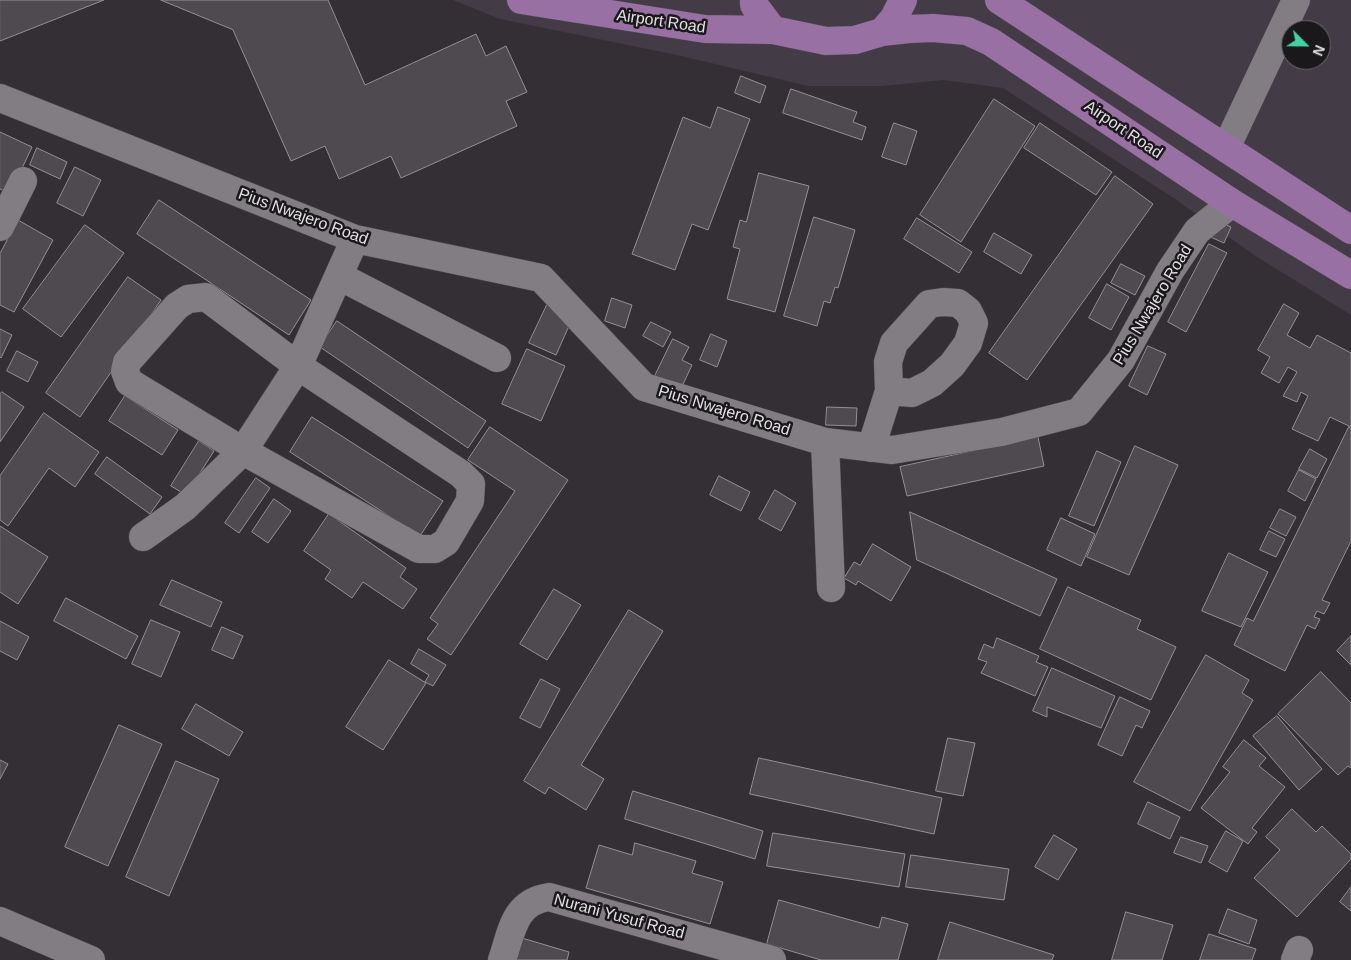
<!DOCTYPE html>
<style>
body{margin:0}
#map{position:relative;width:1351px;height:960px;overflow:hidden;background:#342f35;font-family:Helvetica,sans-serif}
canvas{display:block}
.north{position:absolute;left:1281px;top:20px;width:50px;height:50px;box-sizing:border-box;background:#1a181b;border:1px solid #6a686b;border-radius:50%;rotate:113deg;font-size:14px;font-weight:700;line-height:20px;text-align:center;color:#e2dfe2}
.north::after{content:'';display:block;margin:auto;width:18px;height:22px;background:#3fd4a2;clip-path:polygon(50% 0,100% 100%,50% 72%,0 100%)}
</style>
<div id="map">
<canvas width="1351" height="960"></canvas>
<div class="north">N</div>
</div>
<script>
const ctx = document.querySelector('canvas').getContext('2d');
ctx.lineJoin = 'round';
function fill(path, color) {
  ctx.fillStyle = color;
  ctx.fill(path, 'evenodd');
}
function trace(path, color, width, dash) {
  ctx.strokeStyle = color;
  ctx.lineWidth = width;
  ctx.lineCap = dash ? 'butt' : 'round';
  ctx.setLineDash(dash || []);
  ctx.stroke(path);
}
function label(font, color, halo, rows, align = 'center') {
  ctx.font = font + ' Helvetica,sans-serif';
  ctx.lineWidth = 5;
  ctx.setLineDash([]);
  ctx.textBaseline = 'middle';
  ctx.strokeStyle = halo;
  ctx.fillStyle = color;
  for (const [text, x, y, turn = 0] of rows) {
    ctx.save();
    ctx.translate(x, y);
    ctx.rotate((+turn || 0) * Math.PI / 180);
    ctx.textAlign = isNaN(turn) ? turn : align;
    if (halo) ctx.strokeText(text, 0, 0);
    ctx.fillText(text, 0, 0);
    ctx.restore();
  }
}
const built = new Path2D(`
 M453,0h898v315l-97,-60 -79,-56 -172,-111 -59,-8 -61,6h-75l-131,-31 -177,-36zM1291,30h30v30h-30z`);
const building = new Path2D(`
 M0,0h104l-104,41z
 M161,0h167l37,85 111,-51 10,22 20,-10 21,46 -21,9 11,25 -116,52 -10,-22 -52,23 -14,-33 -34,15 -58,-131z
 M741,76l25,10 -6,17 -25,-10z
 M791,89l66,23 -4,10 13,5 -4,13 -79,-27z
 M994,99l41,27 -74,116 -41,-27z
 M718,107l32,12 -42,111 -16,-6 -17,46 -43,-16 51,-137 27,11z
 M894,123l23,8 -11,34 -24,-8z
 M1040,123l72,49 -16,23 -72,-47z
 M0,132l32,15 -22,47 -10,-5z
 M37,148l30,14 -7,17 -30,-14z
 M75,167l26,13 -18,36 -26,-13z
 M759,173l50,13 -34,126 -48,-13 13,-50 -7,-2 7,-27 6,2z
 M1115,176l38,28 -126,176 -38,-27z
 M159,200l152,100 -22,35 -152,-101z
 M814,217l41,13 -17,58 -3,-1 -5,16 -6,-2 -7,25 -33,-10z
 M917,218l55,34 -13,21 -55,-34z
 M1213,219l18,8 -7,16 -18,-8z
 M18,220l35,20 -39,72 -14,-7v-51z
 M85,225l39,28 -63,84 -38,-28z
 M994,233l38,22 -11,19 -37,-22z
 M1209,244l18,9 -41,79 -18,-10z
 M1121,264l24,12 -10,19 -24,-12z
 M128,277l33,23 -81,117 -34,-24z
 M1107,284l22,13 -18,33 -22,-12z
 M612,298l20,7 -7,23 -20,-7z
 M1284,304l15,9 -12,22 23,13 7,-13 34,18v74l-21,-10 -12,24 -26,-12 16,-33 -7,-4 -4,10 -14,-6 14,-24 -9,-5 -9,16 -18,-10 9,-16 -12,-7z
 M547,305l26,12 -17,38 -27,-12z
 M337,321l149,100 -18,27 -148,-101z
 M651,322l20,10 -8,15 -20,-11z
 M0,329l12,6 -11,23 -1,-1z
 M711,334l16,7 -10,26 -17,-7z
 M673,339l16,8 -7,13 10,5 -13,28 -26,-13z
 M1148,346l18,8 -19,41 -18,-9z
 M527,349l38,17 -24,55 -39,-17z
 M17,351l21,11 -10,20 -21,-11z
 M2,392l22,15 -24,35v-48z
 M125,396l53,34 -16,25 -53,-34z
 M827,407l30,1 -1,18 -30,-1z
 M44,413l55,39 -24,35 -26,-19 -41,58 -8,-6v-44z
 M312,417l131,84 -23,35 -130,-84z
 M490,427l78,53 -117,175 -24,-16 11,-15 -8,-6 85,-127 -47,-31z
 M1349,427l2,2v112l-29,59 8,3 -6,11 -7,-3 -3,6 6,2 -5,10 -8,-4 -22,46 -51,-26 13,-27 6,3z
 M1038,437l6,29 -137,30 -7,-29z
 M199,441l15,10 -28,44 -15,-9z
 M1135,446l43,19 -49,110 -42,-18z
 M1310,449l17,10 -10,19 -18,-9z
 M1097,451l24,11 -27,64 -25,-10z
 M107,457l55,40 -12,17 -55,-40z
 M1299,470l17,9 -11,22 -17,-10z
 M719,476l31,16 -9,19 -31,-16z
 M256,478l14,10 -31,45 -14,-10z
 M775,490l21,13 -15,28 -22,-12z
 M274,499l17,12 -23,32 -16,-11z
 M1280,509l16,8 -10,19 -16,-8z
 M910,512l147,67 -17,37 -123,-56z
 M329,514l77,54 -6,9 17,12 -14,20 -40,-27 -11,16 -27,-19 6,-9 -27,-19z
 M1061,518l34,16 -14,32 -34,-16z
 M0,526l48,31 -30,47 -18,-12z
 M1269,531l16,8 -9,18 -16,-7z
 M873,544l38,23 -20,34 -33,-20 -2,4 -12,-7 10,-16 6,3z
 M1229,553l39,19 -27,55 -39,-16z
 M172,580l50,22 -11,25 -51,-22z
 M1068,587l73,33 -4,9 39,18 -25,53 -111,-51z
 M554,589l27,16 -34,55 -27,-16z
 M66,598l72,38 -12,23 -72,-38z
 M629,610l34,21 -82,134 23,14 -18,31 -37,-23 -4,7 -21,-13z
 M151,620l29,12 -19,45 -29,-13z
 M0,621l29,16 -12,23 -17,-9z
 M222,627l21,9 -10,23 -21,-9z
 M1351,636v29l-14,-14z
 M997,638l42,18 -3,6 12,5 -13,29 -54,-23 6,-11 -9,-3 6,-15 9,4z
 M419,649l27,16 -13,21 -8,-4 4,-7 -18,-11z
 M1206,655l43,25 -7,13 11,7 -63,111 -56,-29z
 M389,660l37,23 -43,67 -37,-23z
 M1052,668l63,28 -14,32 -54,-21v10l-14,-6z
 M1321,672l30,31v65l-3,-2 -10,9 -60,-61z
 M541,679l19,10 -20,39 -20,-10z
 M1120,697l30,14 -8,17 -6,-3 -14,31 -24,-11z
 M196,704l47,28 -14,24 -47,-27z
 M1277,716l45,53 -23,21 -46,-54z
 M119,725l43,19 -54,122 -43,-19z
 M948,738l27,5 -12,53 -27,-5z
 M1244,740l22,18 -7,8 26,21 -33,41 5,4 -9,12 -47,-36 29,-36 -7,-5z
 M759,758l183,40 -8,36 -184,-40z
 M0,760l8,4 -8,15z
 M176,761l43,18 -50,117 -43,-19z
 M633,791l130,40 -8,28 -130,-40z
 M1148,802l32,15 -10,22 -32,-15z
 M1292,809l24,23 6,-6 29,28v5l-54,58 -43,-39 26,-28 -14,-13z
 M1226,831l17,10 -16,31 -18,-10z
 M773,833l132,21 -6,33 -132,-21z
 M1054,835l23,14 -19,31 -23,-13z
 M1181,837l27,9 -7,17 -27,-10z
 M635,843l61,18 -4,12 31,9 -13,42 -124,-36 13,-43 33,10z
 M911,855l98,14 -5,31 -98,-13z
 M1351,887v24l-11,-9z
 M779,900l100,28 3,-11 26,7 -10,36h-77l-54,-16z
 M1228,909l29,11 -8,24 -30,-11z
 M1126,912l47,13 -11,35h-50z
 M950,922l104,33 -2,5h-114z
 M1209,934l47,15 -4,11h-52z
 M522,938l47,14 -2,8h-51z`);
const minor = new Path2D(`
 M0,98l355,141 186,39 103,109 181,55 67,8 110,-18 77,-20 42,-52 49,-89 27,-40 35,-28
 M1226,148l70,-148
 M0,227l23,-46
 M339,276l158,82
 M206,297l92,69 163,108 10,10 -1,17 -24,41 -11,7h-16l-176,-98 -114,-69 -4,-11 2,-9 50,-56 11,-7z
 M825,442l6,146
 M871,448l18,-57 -1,-29 6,-19 35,-39 14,-2 15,1 10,8 6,12 -6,20 -16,22 -20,18 -20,10 -23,-2
 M143,537l42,-30 58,-56 55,-85 57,-127
 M0,921l91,39
 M502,960c10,-29 12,-58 47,-63l223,63
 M1295,960l4,-10`);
const major = new Path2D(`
 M521,0l184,29 68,1 53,11 29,-1 27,-8 27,-3 24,-1 34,3 24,11 241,161 119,72
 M754,0v5l19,25
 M999,0l352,230
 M882,32l12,-14 9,-18`);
const streetNames = [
 ["Airport Road",661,22,8],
 ["Airport Road",1123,130,34],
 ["Pius Nwajero Road",303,217,20],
 ["Pius Nwajero Road",1153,305,-59],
 ["Pius Nwajero Road",724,411,17],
 ["Nurani Yusuf Road",619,917,15]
];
fill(built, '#433b45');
fill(building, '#4e4a4f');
trace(building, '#948f96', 1);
trace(minor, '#4f4b4f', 29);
trace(major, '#4f4b4f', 29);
trace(minor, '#827d83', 28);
trace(major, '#9970a3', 28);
label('16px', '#e2dfe2', '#1a181b', streetNames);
</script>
